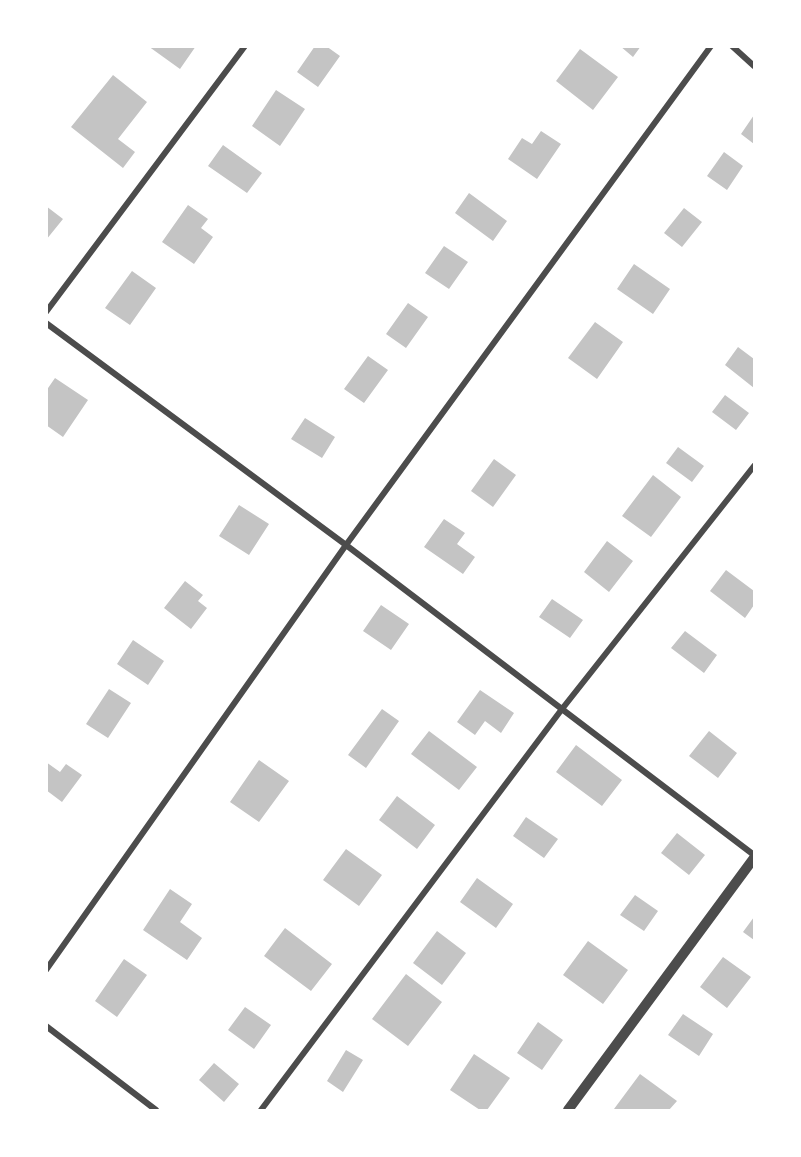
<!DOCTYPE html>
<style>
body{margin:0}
#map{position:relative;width:801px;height:1157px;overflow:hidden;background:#fff;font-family:"Noto Sans",sans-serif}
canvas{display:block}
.frame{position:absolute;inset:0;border:48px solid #fff;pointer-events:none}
</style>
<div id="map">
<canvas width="801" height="1157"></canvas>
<div class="frame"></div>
</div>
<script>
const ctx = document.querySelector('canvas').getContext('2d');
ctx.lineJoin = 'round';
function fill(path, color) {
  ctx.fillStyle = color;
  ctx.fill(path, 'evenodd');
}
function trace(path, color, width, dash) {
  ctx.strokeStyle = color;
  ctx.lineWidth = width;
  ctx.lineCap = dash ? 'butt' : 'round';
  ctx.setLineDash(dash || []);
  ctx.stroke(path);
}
const building = new Path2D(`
 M148,46h48l-16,23z
 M315,46h11l14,10 -22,31 -21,-15z
 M620,46h21l-8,11z
 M580,49l38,28 -25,33 -37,-29z
 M113,75l34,27 -29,37 17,13 -12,16 -52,-41z
 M276,90l29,19 -25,37 -28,-20z
 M754,115v29l-13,-10z
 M541,131l20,13 -24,35 -29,-20 14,-21 10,6z
 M223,145l39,28 -15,20 -39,-27z
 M724,152l19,14 -16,24 -20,-14z
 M469,193l38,28 -14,20 -38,-28z
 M188,205l20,14 -7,9 12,9 -19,27 -32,-22z
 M46,206l17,13 -17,21z
 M684,208l18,14 -20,25 -18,-14z
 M444,246l24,16 -19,27 -24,-16z
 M634,264l36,25 -17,25 -36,-25z
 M132,271l24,17 -26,37 -25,-17z
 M408,303l20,14 -22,31 -20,-14z
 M595,322l28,20 -26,37 -29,-21z
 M738,347l16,12v29l-29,-23z
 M368,356l20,14 -24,33 -20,-14z
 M55,378l33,22 -25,37 -17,-12v-34z
 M725,395l24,18 -13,17 -24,-18z
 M305,418l30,19 -13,21 -31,-19z
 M678,447l26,19 -12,16 -26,-19z
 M494,459l22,16 -23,32 -22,-16z
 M653,475l28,22 -30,40 -29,-21z
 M239,505l30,19 -20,31 -30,-19z
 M444,519l21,14 -8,11 18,13 -12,17 -39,-27z
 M607,541l26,20 -24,31 -25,-20z
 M726,570l28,21v14l-9,13 -35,-27z
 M185,581l18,14 -5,6 9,7 -16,21 -27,-21z
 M552,599l31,21 -13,18 -31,-21z
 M381,605l28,19 -18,26 -28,-19z
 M685,631l32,24 -13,18 -33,-25z
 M133,640l31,21 -16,24 -31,-21z
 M109,689l22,14 -23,35 -22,-14z
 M480,690l34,23 -13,20 -16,-12 -10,14 -18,-13z
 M382,709l17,12 -33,47 -18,-13z
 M429,731l48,36 -18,23 -48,-36z
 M709,731l28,22 -19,25 -29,-22z
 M576,745l46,35 -20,26 -46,-34z
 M259,760l30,21 -30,41 -29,-20z
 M46,762l14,10 6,-8 16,11 -20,27 -16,-12z
 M397,796l38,29 -18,24 -38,-29z
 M526,817l32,22 -14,19 -31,-22z
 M677,833l28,22 -16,20 -28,-22z
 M346,849l36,26 -23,31 -36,-26z
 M477,878l36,26 -17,24 -36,-26z
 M170,889l22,15 -12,18 22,16 -15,22 -44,-30z
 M635,895l23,16 -14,20 -24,-16z
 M754,917v23l-11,-8z
 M285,928l47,36 -21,27 -47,-35z
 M437,931l29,22 -24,32 -29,-22z
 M588,941l40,29 -25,34 -40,-29z
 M723,957l28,20 -24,31 -27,-21z
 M124,959l23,16 -30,42 -22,-16z
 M406,974l36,28 -34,44 -36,-27z
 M245,1007l26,18 -17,24 -26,-19z
 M683,1014l30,20 -14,22 -31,-21z
 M538,1022l25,18 -21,30 -25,-17z
 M346,1050l17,10 -20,32 -16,-11z
 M474,1054l36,24 -23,32h-7l-30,-20z
 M214,1063l25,21 -15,18 -25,-22z
 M640,1074l37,27 -8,9h-53l-2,-1z`);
const minor = new Path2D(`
 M732,46l22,20
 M46,312l199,-266
 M46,323l300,222 408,310
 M46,970l300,-425 365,-499
 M46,1026l110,84
 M261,1110l301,-401 192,-243`);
const tertiary = new Path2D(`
 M568,1110l186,-252`);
fill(building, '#c4c4c4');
trace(minor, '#4c4c4c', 6);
trace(tertiary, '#4c4c4c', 10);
</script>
